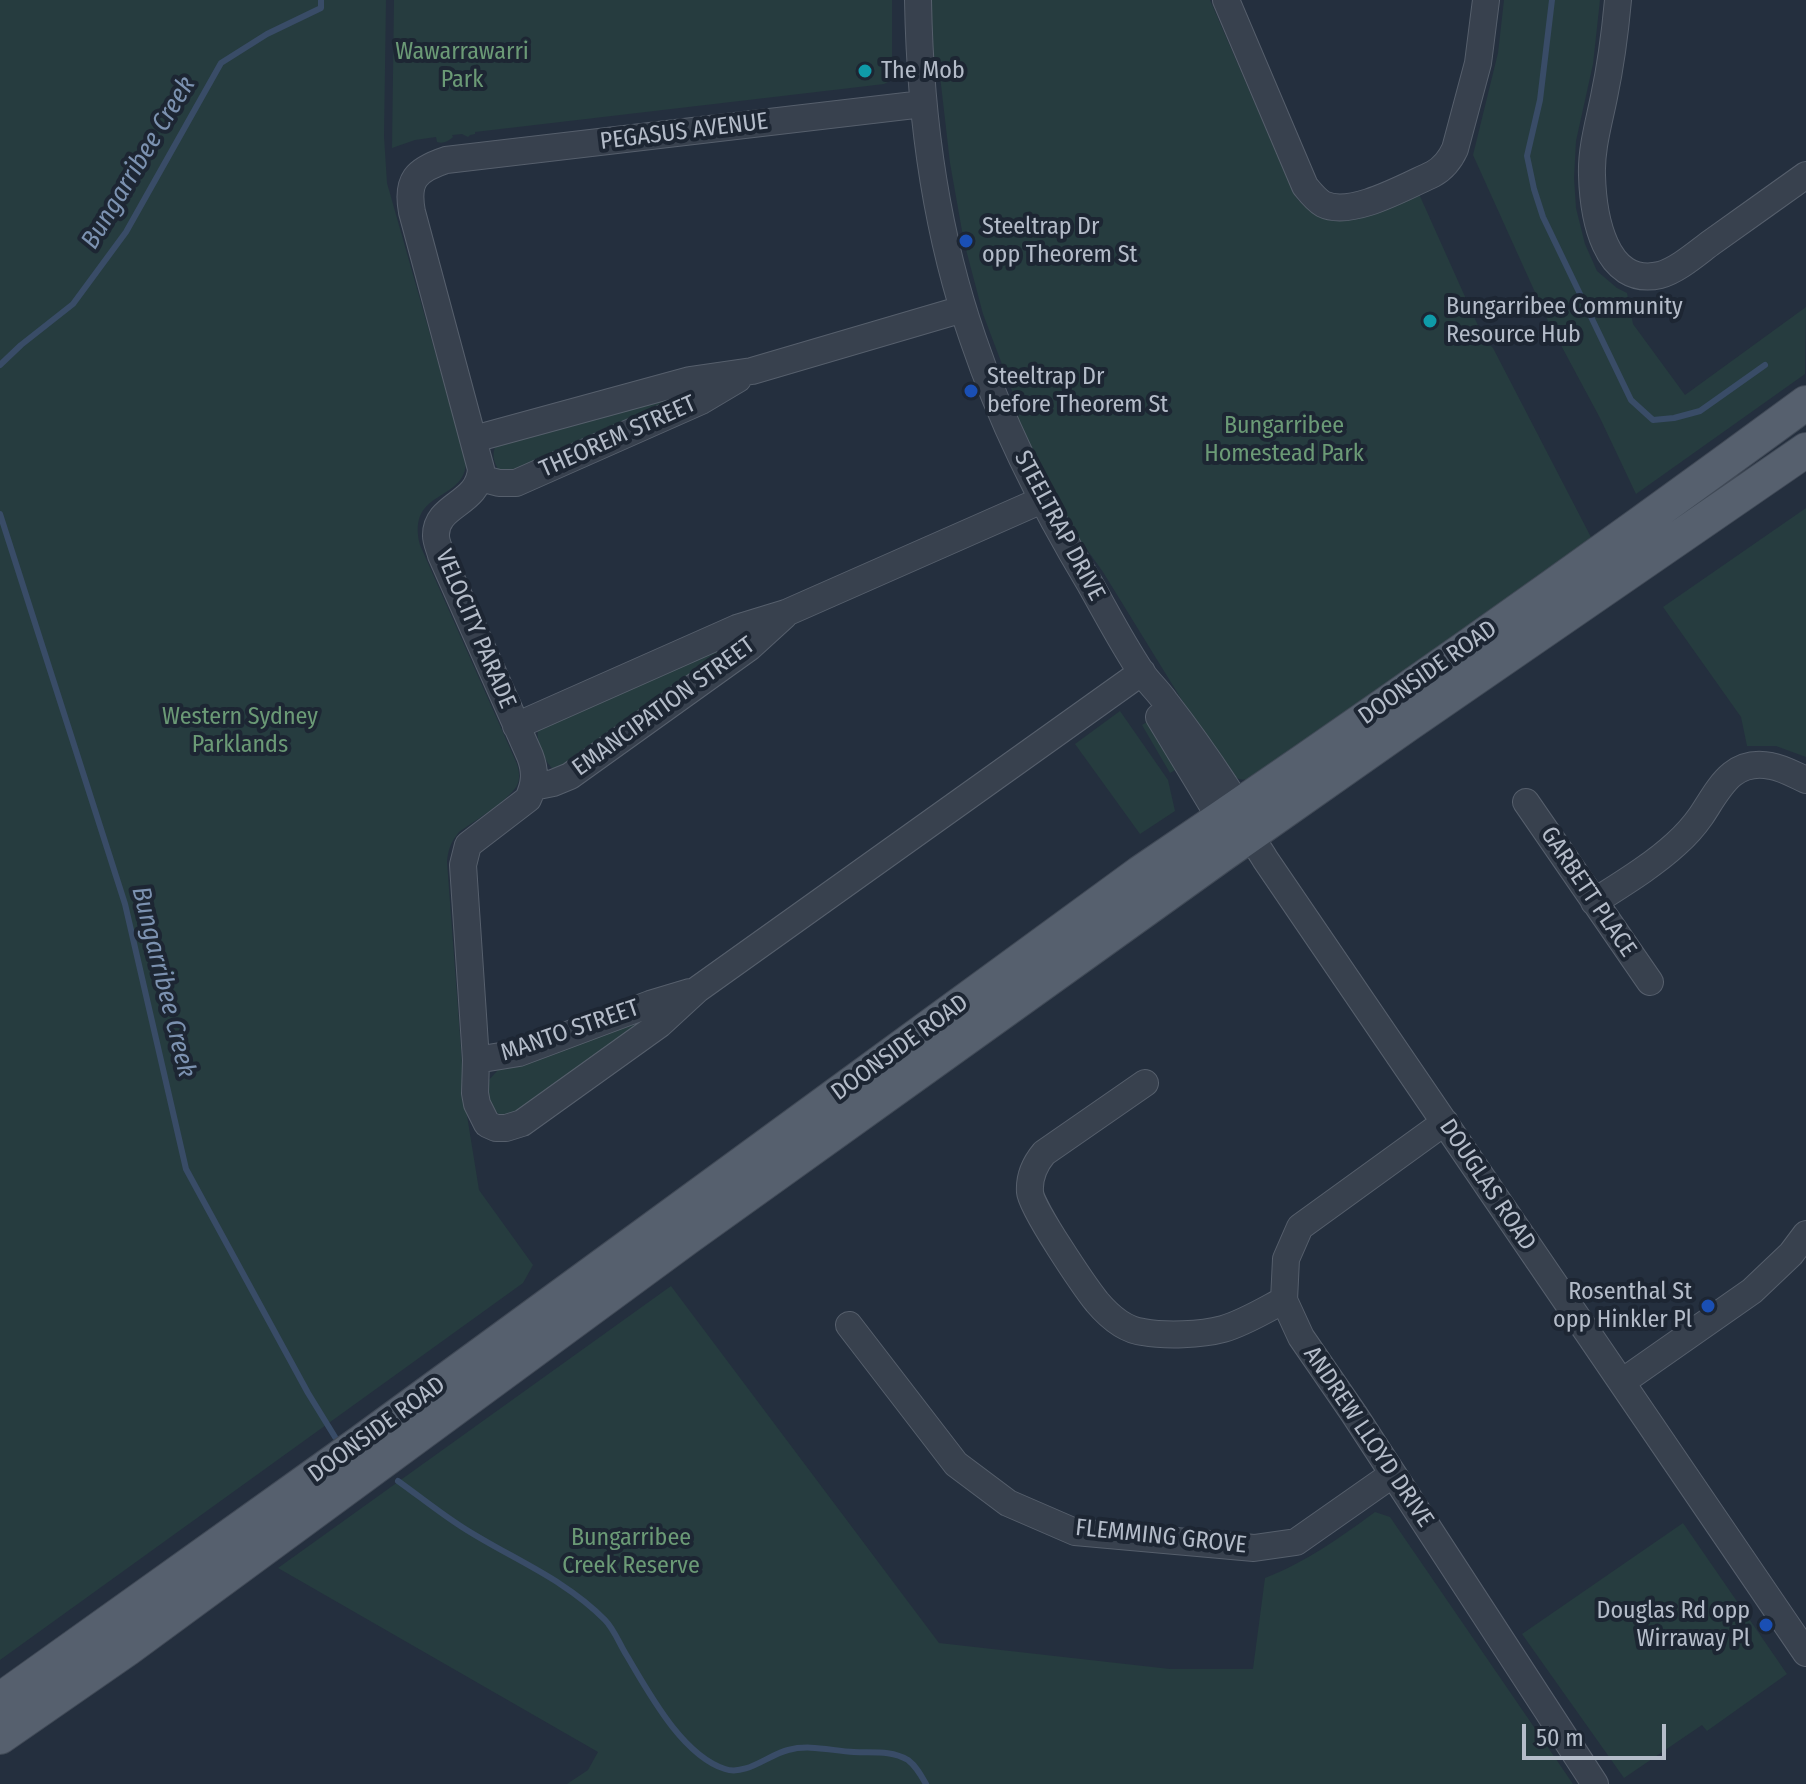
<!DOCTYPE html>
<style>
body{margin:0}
#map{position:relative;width:1806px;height:1784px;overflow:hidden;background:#242f3e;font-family:"Fira Sans Condensed",sans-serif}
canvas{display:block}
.scale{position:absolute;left:1522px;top:1724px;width:144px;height:36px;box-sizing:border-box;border:4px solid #b4bcc9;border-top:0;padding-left:10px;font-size:24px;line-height:28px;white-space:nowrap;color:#b4bcc9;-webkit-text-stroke:6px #1d2633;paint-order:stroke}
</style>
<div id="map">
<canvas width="1806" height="1784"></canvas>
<div class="scale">50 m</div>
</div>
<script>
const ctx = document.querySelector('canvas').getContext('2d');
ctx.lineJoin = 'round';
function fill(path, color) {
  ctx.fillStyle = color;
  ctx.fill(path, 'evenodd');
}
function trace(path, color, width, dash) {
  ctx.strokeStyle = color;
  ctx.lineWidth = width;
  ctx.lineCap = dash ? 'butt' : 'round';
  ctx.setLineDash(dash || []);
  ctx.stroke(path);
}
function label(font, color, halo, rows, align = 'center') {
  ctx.font = font + ' "Fira Sans Condensed",sans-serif';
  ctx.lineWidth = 8;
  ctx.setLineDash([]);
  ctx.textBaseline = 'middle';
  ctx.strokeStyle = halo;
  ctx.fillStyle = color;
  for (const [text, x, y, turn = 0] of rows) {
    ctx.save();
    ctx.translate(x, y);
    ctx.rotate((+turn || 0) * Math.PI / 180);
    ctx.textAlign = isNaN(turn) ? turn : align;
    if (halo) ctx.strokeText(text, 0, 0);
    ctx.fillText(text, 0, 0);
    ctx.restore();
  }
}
const green = new Path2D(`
 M0,0h386l-2,136 3,47 79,278c0,42 -60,27 -46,84l97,219c2,7 3,13 1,19 -5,15 -45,39 -59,49 -8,10 -11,17 -12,30l18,241 14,87 54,75 -10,18 -523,377z
 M394,0h498v80l-8,4 -25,3 -384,45v2l-5,1 -2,2 -6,-3 -10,1 1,2c-5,4 -9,7 -16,5l-1,-5 -21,3 -23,8z
 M930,0h280l85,196c38,46 80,16 124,-2l65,145 9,9 101,195 -339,237c-14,0 -20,0 -30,-10l-122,-198 -30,-42 -57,-107 4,-11 -37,-98 -19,-72 -14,-79 -10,-87 -9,-8z
 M1504,0h96l-7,64 -17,77 -2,37 2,30 9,36 12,27 20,17 10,5 6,31 52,71 121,-88 -1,67 -169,120 -36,-76 -52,-97 -75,-166 25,-102z
 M694,391l-174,82 -20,-1c-6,-9 -9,-17 -4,-27z
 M1806,508v249l-30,-11h-29l-6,-29 -78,-110z
 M746,638l-177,131h-16c-9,-9 -17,-26 -15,-39z
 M1120,711l48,69 7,31 -35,23 -65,-90z
 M1150,720l27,49 -7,4 -28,-48z
 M655,1012l-138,104h-16l-13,-12v-23l10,-11z
 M671,1286l268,357 231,26h83l12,-91c43,-17 73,-39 110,-66l15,5 183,267h-1006l21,-14 10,-18 -320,-184z
 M1683,1523l104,151 -80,57 -5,-6 -78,53 -102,-144z`);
const stream = new Path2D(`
 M1552,0l-12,100 -13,56 7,33 9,28 88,183 22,20 21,-2 26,-7 65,-46
 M0,365l21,-20 52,-41 53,-72 95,-169 46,-29 54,-26v-8
 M0,514l125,390 61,265 122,224 27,44
 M398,1481c21,15 42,32 64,46 48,31 102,51 143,93 9,9 15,25 22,36 22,37 55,99 98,113 21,7 43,-14 63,-19 22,-6 44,1 66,2 18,1 37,-2 54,8 8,6 13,15 18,24`);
const minor = new Path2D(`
 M918,0c2,115 17,230 55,339 29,86 70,167 117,245 17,30 33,61 52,89 7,10 16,18 23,28 21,27 41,55 60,84 12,17 16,30 24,48 4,9 11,17 16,26l541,794
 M1226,0l79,186c5,6 10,13 18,18 28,14 83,-18 110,-30 11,-6 17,-14 22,-25l23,-86 8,-63
 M1618,0c-3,33 -7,64 -14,97 -5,25 -13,52 -12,78 1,39 12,113 68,100 18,-5 37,-22 52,-33 31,-22 63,-45 94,-67
 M923,104l-477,56c-30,10 -40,20 -34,52l69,257c-2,36 -46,35 -45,67 0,6 4,14 5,19l89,201c6,16 5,28 -2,43l-60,46 -5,20 13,195 -1,33 2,11 10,20 9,4h10l16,-5 138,-99 38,-35 444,-317
 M474,439l216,-59 62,-9 211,-62
 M480,478l19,5h17l185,-82 37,-22
 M1159,717l61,101 16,9
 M516,726l221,-98 49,-15 256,-113
 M533,787l20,-4 17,-7 180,-129 34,-31
 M1526,802l124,180
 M1594,902c28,-18 58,-36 82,-58 9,-8 18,-18 25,-28 18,-27 31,-58 70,-50 12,2 24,9 35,14
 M476,1060l43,-7 131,-49 40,-12
 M1145,1083l-101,70c-10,12 -15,24 -14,39 1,16 55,95 67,110 11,13 28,28 46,30 22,4 58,3 80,-3 21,-6 42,-19 61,-29
 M1445,1122l-145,105 -14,32 -2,41 17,37 53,77 241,370
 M849,1325l107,139 52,39 67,29 179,16 42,-6 97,-68
 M1622,1382l130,-91 39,-37 15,-20`);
const major = new Path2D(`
 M0,1700l360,-257 780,-570c225,-152 447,-309 666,-470
 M0,1737l127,-88 561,-412 532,-381 188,-132 398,-274`);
const markers = [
 [865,71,8,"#0f9aa8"],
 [966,241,8,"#1a4fb4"],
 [1430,321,8,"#0f9aa8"],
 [971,391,8,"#1a4fb4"],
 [1708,1306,8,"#1a4fb4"],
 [1766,1625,8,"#1a4fb4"]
];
const parkNames = [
 ["Wawarrawarri",462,52],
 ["Park",462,80],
 ["Bungarribee",1284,426],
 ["Homestead Park",1284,454],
 ["Western Sydney",240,717],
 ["Parklands",240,745],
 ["Bungarribee",631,1538],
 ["Creek Reserve",631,1566]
];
const poiNames = [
 ["The Mob",881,71],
 ["Steeltrap Dr",982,227],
 ["opp Theorem St",982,255],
 ["Bungarribee Community",1446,307],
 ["Resource Hub",1446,335],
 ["Steeltrap Dr",987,377],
 ["before Theorem St",987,405],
 ["Rosenthal St",1692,1292,"right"],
 ["opp Hinkler Pl",1692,1320,"right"],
 ["Douglas Rd opp",1750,1611,"right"],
 ["Wirraway Pl",1750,1639,"right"]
];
const streetNames = [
 ["PEGASUS AVENUE",684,132,-7],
 ["THEOREM STREET",618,437,-24],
 ["STEELTRAP DRIVE",1059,526,62],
 ["VELOCITY PARADE",475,629,67],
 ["DOONSIDE ROAD",1428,673,-35],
 ["EMANCIPATION STREET",664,707,-36],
 ["GARBETT PLACE",1588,892,56],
 ["MANTO STREET",570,1031,-19],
 ["DOONSIDE ROAD",900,1048,-36],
 ["DOUGLAS ROAD",1487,1185,56],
 ["DOONSIDE ROAD",377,1430,-36],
 ["ANDREW LLOYD DRIVE",1368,1437,56],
 ["FLEMMING GROVE",1161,1537,6]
];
const waterNames = [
 ["Bungarribee Creek",139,163,-59],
 ["Bungarribee Creek",163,982,76]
];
fill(green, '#263c3f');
trace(stream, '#394c67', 6);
trace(minor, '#565f6c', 28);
trace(major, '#414a57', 36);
trace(minor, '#38414e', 26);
trace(major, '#56606e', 34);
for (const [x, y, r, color] of markers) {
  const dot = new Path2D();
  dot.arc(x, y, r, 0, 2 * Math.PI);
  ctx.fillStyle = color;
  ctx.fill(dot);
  trace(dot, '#1d2633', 3);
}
label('24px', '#6b9a76', '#1d2633', parkNames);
label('24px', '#b4bcc9', '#1d2633', poiNames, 'left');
label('24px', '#b4bcc9', '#1d2633', streetNames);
label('italic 26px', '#7c92b1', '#1d2633', waterNames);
</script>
